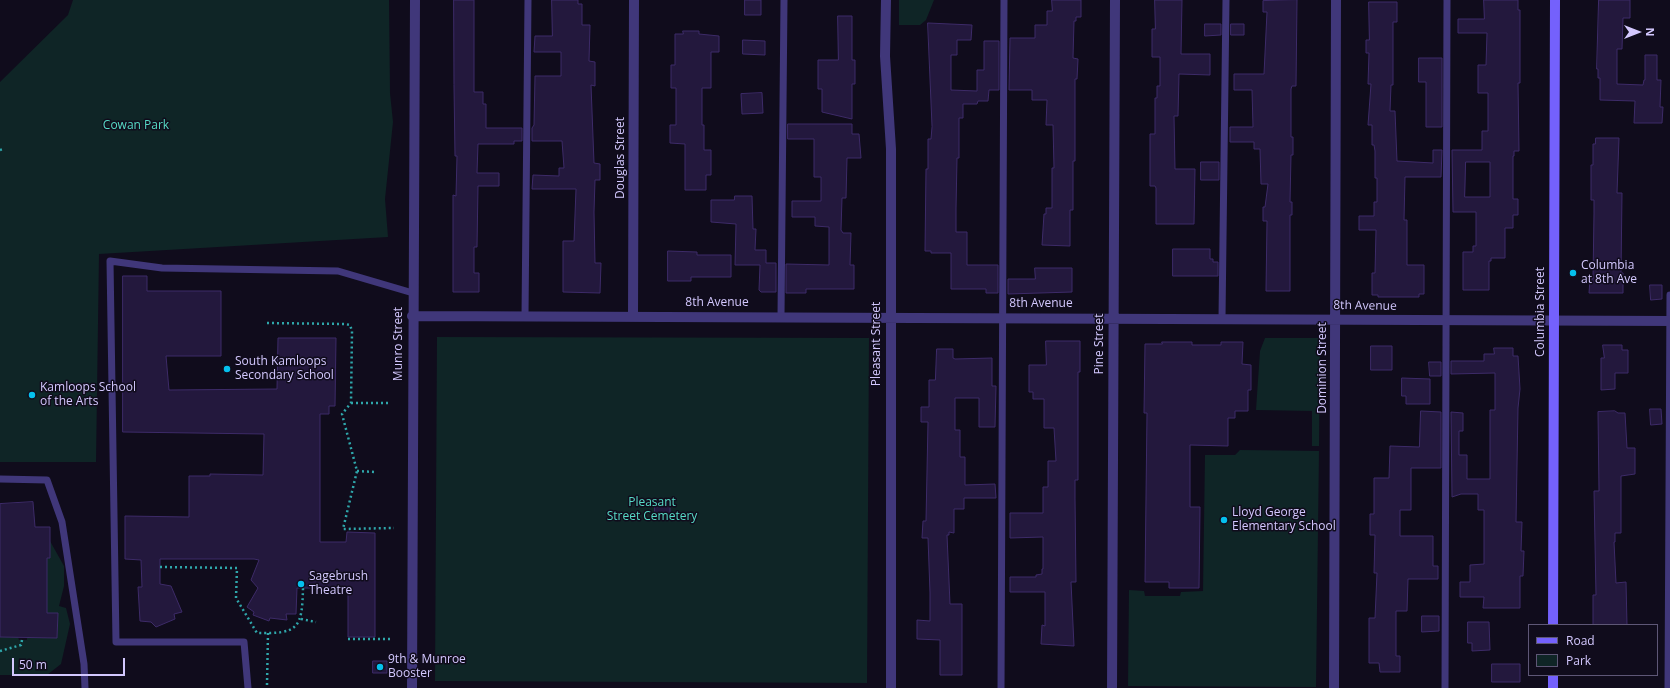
<!DOCTYPE html>
<style>
body{margin:0}
#map{position:relative;width:1670px;height:688px;overflow:hidden;background:#100c1c;font-family:"Open Sans",sans-serif}
canvas{display:block}
.legend{position:absolute;left:1528px;top:624px;width:130px;height:52px;box-sizing:border-box;background:#100c1c;border:1px solid #5e5776;margin:0;padding:5px 7px;list-style:none;font-size:12px;color:#d3c8fe}
.legend li{display:flex;align-items:center;gap:8px;height:20px}
.legend b{width:20px;border:1px solid #5e5776}
.north{position:absolute;left:1618px;top:12px;width:40px;height:40px;-webkit-text-stroke:3px #100c1c;paint-order:stroke;rotate:90deg;font-size:11px;font-weight:700;line-height:16px;text-align:center;color:#d3c8fe}
.north::after{content:'';display:block;margin:auto;width:14px;height:18px;background:#d3c8fe;clip-path:polygon(50% 0,100% 100%,50% 72%,0 100%)}
.scale{position:absolute;left:12px;top:658px;width:113px;height:18px;box-sizing:border-box;border:2px solid #d3c8fe;border-top:0;padding-left:5px;font-size:12px;line-height:14px;white-space:nowrap;color:#d3c8fe;-webkit-text-stroke:3px #100c1c;paint-order:stroke}
</style>
<div id="map">
<canvas width="1670" height="688"></canvas>
<ul class="legend">
<li><b style="height:5px;background:#7461fc"></b>Road</li>
<li><b style="height:11px;background:#0f2526"></b>Park</li>
</ul>
<div class="north">N</div>
<div class="scale">50 m</div>
</div>
<script>
const ctx = document.querySelector('canvas').getContext('2d');
ctx.lineJoin = 'round';
function fill(path, color) {
  ctx.fillStyle = color;
  ctx.fill(path, 'evenodd');
}
function trace(path, color, width, dash) {
  ctx.strokeStyle = color;
  ctx.lineWidth = width;
  ctx.lineCap = dash ? 'butt' : 'round';
  ctx.setLineDash(dash || []);
  ctx.stroke(path);
}
function label(font, color, halo, rows, align = 'center') {
  ctx.font = font + ' "Open Sans",sans-serif';
  ctx.lineWidth = 3;
  ctx.setLineDash([]);
  ctx.textBaseline = 'middle';
  ctx.strokeStyle = halo;
  ctx.fillStyle = color;
  for (const [text, x, y, turn = 0] of rows) {
    ctx.save();
    ctx.translate(x, y);
    ctx.rotate((+turn || 0) * Math.PI / 180);
    ctx.textAlign = isNaN(turn) ? turn : align;
    if (halo) ctx.strokeText(text, 0, 0);
    ctx.fillText(text, 0, 0);
    ctx.restore();
  }
}
const green = new Path2D(`
 M73,0h316l1,93 3,29 -8,77 3,38 -289,17 -3,208h-96v-380l68,-67z
 M899,0h35l-8,20 -6,5h-21z
 M437,337l432,1 -2,345 -432,-2z
 M1265,338h55l-1,108h-7v-35l-56,-1 4,-59z
 M1240,450l79,1 -3,236 -188,-1 1,-96 15,1 1,5h35l1,-4 22,-1 2,-136h30z
 M50,541l14,25v20l-5,20 7,2 4,16 -9,40 -14,11h-47v-38h18l1,3h8v-2h30l1,-25h-11v-55h3z`);
const building = new Path2D(`
 M454,0h20v92h9v12h3v24h36v13h-8v3h-36l-1,29h22v13h-21l-1,61h-3v26h5v19h-26v-97l3,1 1,-40h-2l-1,-71z
 M552,0h26v4h4v21h8l-1,36 6,1v24l-4,-1 3,78 6,1v16h-5l-1,32 1,51h6l-1,30 -37,-1v-51h11l2,-52h-44l1,-14 26,1v-8h5l-2,-27h-30v-13l2,-3 1,-49h26v-24h-27l1,-16h17z
 M745,0h16v15h-16z
 M1052,0h29v17h-5v4h-2l-1,37 5,1 -1,20h-2v82h-2v49h-3v36l-28,-1 2,-31h2v-6h6v-40h2l-1,-43h-7l1,-25h-15v-10h-23l1,-52h25v-13h12v-14h5z
 M1155,0h27l-1,54h29v21l-31,-1 -1,42h-4l1,53h20l-1,55h-38v-36l-1,-2h-5v-52h5v-36h2v-12h3v-29h-8v-28h3z
 M1297,0l-1,86h-4l-1,3v48h2v18h-2l-1,47h2v13h-2v76h-24l1,-70h-4v-14h2l3,-23h-7l-1,-35h-6v-7h-24v-15h23l-1,-37h-18v-16h30l3,-62h-4v-11z
 M1484,0h34v10h2v73h-2l1,68h-5v5h-1v43h5v16h-5v13h-8v30h-14v3h-2v29h-26v-38h10v-6h3v-34h-23l-1,-62h30v-19h6v-38h-10v-28h8l1,-32h-29v-14h26zM1466,162h24v35h-25z
 M1599,0h31v18h-7l-1,31h-5v35l26,1 1,-5h1v-25h12v25h4l-1,27h3l-1,16h-28l1,-22 -35,-1v-22h-2v-9h-1z
 M1369,2h28v20h-4v63h-2l-1,26h5l2,50 36,2v-13h9l-1,27h-36l-1,43h3v45h17v29h-5v3h-41v-2h-6v-22h3l1,-43h-17v-14h15v-14h3v-24h-2v-27l-1,-6h-2v-20h-4l3,-41h-3l1,-31h-3v-13h3z
 M838,16h14v44h3v24h-3v35l-30,-7v-23h-4v-29h20z
 M928,23l44,2 -1,15h-14v15h-6v35l26,1v-21h7v-29h15v49h-10l-1,11h-10l-1,3h-14v14h-4v40h-2l-1,51v23h11v33h31v28h-12v-4h-35v-36h-20v-2h-6l1,-82h2v-30h3l1,-12z
 M1205,24h16v11l-16,1z
 M1231,24h13v11h-13z
 M683,31h16v3l20,2v16h-8v36h-9v37h2v25h7v25h-5v15h-21v-46l-15,-1v-18h6v-37h-5v-23h4v-31h8z
 M743,40l22,1v14l-22,-1z
 M1419,58h23v69h-16v-45h-7z
 M762,93l1,20 -21,1 -1,-20z
 M788,124h64v10h7l2,24h-14l-1,40h-4l-1,32 2,3h8l-1,32h4v24h-48v4h-20v-29l43,1v-38l-14,-1v-9h-23v-16h29v-24h-7v-38h-26z
 M1596,138h23l-2,55h5l-1,80h2v20h-34l1,-14h3l1,-66v-13h-3v-35h2v-21h2z
 M1201,162h18v18h-18z
 M735,196h17l1,33h3l-1,21h11v13h10v29h-15l-2,-2 1,-25h-25l1,-41 -25,-2v-22h23z
 M1173,249h37v10h3v3h5v14h-45z
 M668,251l29,1v3h34v22h-40v4h-23z
 M1035,268h37v24l-64,2v-15h27z
 M123,276h24v15h74v65h-55l3,34 108,-1 1,-51h58l-1,68h-6v8h-9v128h26l1,-10 28,1v104h-27v-49h-51l-1,26h-10l1,6 -17,-2 -1,3 -16,-6 1,-3 -7,-5 11,-19 -7,-8 8,-20 -5,-1h-94v25l11,2 11,26 -8,2 1,5 -19,8 -5,-5 -11,-1 -2,-34h4l-1,-27 -16,-1v-43l64,1v-41h21v-2l53,1 1,-41 -141,-2z
 M1650,285h12v14l-11,1z
 M1046,341h34v31h-2v108h-3v18l1,84h-5l3,64 -33,-2 1,-19 3,1v-34h-35v-15h26v-2l6,-1v-5h1v-32l-33,1v-25h33v-26h5v-26h8l-2,-33h-10v-29h-11v-7h-4v-27h17z
 M1162,342h30v3h29v-3h22l-1,22 9,1v25h-3v21h-13v7h-7v28l-38,-1v62h10l-1,81h-30v-6h-24l2,-169h-3l1,-69h17z
 M1603,345h19v5h6v23h-13v16l-14,1v-32h3z
 M1371,346h21v24h-21z
 M1494,348h19v8h5l2,33 -2,19 -2,114h6l-1,29h3l-1,25h-3v32h-37l1,-11h-24v-15h10v-17l14,-1v-54h-6v-16h-17l-9,3 -1,-85 12,1v18h-4v24h8v24h23v-69h5v-37l-44,1v-13h33v-7h10z
 M937,349h16v9l2,1 37,-1v28h4l-1,41h-16v-29h-24v32h5v27h5v28l30,-1 1,14h-32v11h-10v24l-5,-1v3h-2l3,69h12v71h-22v-35l-23,-1v-19l13,1v-28l-2,-55h-6l1,-17h3l2,-99h-7v-15h8v-27h6z
 M1429,362h12v14h-11z
 M1402,378l28,1v25h-24v-8h-4z
 M1650,409h11l1,15 -11,1z
 M1421,411l20,1v56h-30v42h-11v26h33v30h5v13h-30l-1,32h-11v45h4v16h-20l-1,-9h-10v-45h6l2,-45h-3l1,-38h-5v-21h4v-36h15l1,-32 29,1z
 M1615,411l3,2h7l2,35h8v26l-14,2v57h-6v9h-1l2,41 10,-1 1,43h-34v-30h3l-2,-104h5l-1,-79z
 M655,499l15,1v14h-15z
 M33,502l2,25h15v31h-3v55h11l-1,25 -57,-1v-133z
 M1422,616h17v15l-17,1z
 M1468,622h21l1,28 -18,1v-8h-4z
 M373,661h14v12h-14z
 M1492,664h28v18h-28z`);
const path = new Path2D(`
 M0,150l3,-1
 M267,323l78,1 5,1 2,6 -1,72 -9,11 15,57 -14,58 51,-1
 M351,403h38
 M357,471l18,1
 M160,567l77,1 -1,30 21,35c42,1 45,-5 46,-45
 M301,619l15,3
 M348,639h45
 M0,651l21,-6 1,-5
 M267,685l1,-52`);
const service = new Path2D(`
 M525,316l3,-316
 M781,316l3,-316
 M1222,318l4,-318
 M0,479l47,1 15,42 22,142 1,24
 M248,688l-4,-46h-128l-6,-381 52,7 176,3 75,22
 M1001,688l3,-688
 M1445,688l2,-688
 M1668,688l2,-393`);
const minor = new Path2D(`
 M886,0l-1,56 6,93v539
 M412,316l1258,5
 M633,316l1,-316
 M412,688l3,-688
 M1112,688l3,-688
 M1334,688l2,-688`);
const secondary = new Path2D(`
 M1553,625l2,-625
 M1553,688v-13`);
const markers = [
 [1573,273,4,"#05c0ed"],
 [227,369,4,"#05c0ed"],
 [32,395,4,"#05c0ed"],
 [1224,520,4,"#05c0ed"],
 [301,584,4,"#05c0ed"],
 [380,667,4,"#05c0ed"]
];
const parkNames = [
 ["Cowan Park",136,126],
 ["Pleasant",652,503],
 ["Street Cemetery",652,517]
];
const streetNames = [
 ["Douglas Street",621,158,-90],
 ["8th Avenue",717,303],
 ["8th Avenue",1041,304],
 ["8th Avenue",1365,306,1],
 ["Columbia Street",1541,312,-90],
 ["Munro Street",399,344,-90],
 ["Pleasant Street",877,344,-90],
 ["Pine Street",1100,344,-90],
 ["Dominion Street",1323,368,-90]
];
const poiNames = [
 ["Columbia",1581,266],
 ["at 8th Ave",1581,280],
 ["South Kamloops",235,362],
 ["Secondary School",235,376],
 ["Kamloops School",40,388],
 ["of the Arts",40,402],
 ["Lloyd George",1232,513],
 ["Elementary School",1232,527],
 ["Sagebrush",309,577],
 ["Theatre",309,591],
 ["9th & Munroe",388,660],
 ["Booster",388,674]
];
fill(green, '#0f2526');
fill(building, '#23183d');
trace(building, '#3d2b68', 1);
trace(path, '#2fa7ab', 2.5, [2, 3]);
trace(service, '#40377a', 7);
trace(minor, '#40377a', 10);
trace(secondary, '#7461fc', 10);
for (const [x, y, r, color] of markers) {
  const dot = new Path2D();
  dot.arc(x, y, r, 0, 2 * Math.PI);
  ctx.fillStyle = color;
  ctx.fill(dot);
  trace(dot, '#100c1c', 1.5);
}
label('12px', '#57dbc7', '#100c1c', parkNames);
label('12px', '#d3c8fe', '#100c1c', streetNames);
label('12px', '#d3c8fe', '#100c1c', poiNames, 'left');
</script>
